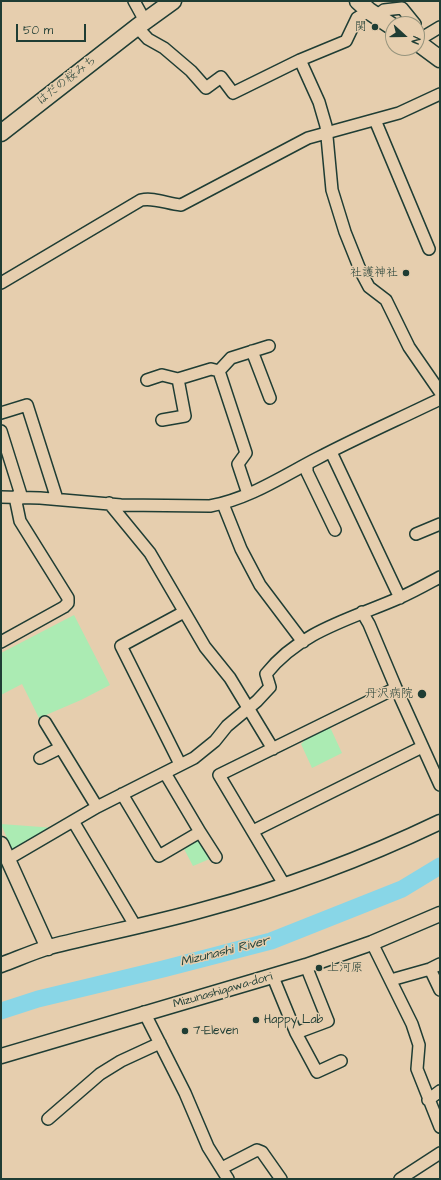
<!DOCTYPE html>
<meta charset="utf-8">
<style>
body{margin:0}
#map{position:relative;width:441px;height:1180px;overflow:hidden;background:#e6ceae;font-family:"Architects Daughter",sans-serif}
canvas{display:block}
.frame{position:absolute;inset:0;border:2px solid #1f3d34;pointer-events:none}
.north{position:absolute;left:385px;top:16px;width:40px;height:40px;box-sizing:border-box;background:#e6ceae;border:1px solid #96947d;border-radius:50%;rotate:111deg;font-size:11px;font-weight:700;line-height:16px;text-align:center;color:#1f3d34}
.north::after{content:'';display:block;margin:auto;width:14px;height:18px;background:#1f3d34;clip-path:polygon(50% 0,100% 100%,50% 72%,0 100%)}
.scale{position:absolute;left:16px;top:24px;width:70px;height:18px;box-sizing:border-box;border:2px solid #1f3d34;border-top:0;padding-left:5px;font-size:12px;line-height:14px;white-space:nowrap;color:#1f3d34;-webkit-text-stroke:3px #e6ceae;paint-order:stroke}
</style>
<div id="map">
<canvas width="441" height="1180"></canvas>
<div class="frame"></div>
<div class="north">N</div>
<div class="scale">50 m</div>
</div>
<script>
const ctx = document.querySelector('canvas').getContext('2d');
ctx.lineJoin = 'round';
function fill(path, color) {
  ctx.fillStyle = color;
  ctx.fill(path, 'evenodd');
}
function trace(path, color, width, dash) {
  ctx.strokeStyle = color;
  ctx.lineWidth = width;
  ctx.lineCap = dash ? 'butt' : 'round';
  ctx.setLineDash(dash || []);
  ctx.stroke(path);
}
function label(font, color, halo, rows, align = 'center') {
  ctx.font = font + ' "Architects Daughter","Klee One",sans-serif';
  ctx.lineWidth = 3;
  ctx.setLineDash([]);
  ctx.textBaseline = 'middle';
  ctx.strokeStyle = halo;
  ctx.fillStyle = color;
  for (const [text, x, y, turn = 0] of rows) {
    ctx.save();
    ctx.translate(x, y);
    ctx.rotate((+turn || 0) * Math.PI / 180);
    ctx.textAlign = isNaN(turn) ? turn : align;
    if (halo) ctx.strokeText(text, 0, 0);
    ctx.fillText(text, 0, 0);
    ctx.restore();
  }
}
const green = new Path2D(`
 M74,615l36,70 -29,15 -42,18 -17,-34 -21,11v-42z
 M329,725l13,28 -30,15 -11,-24 3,-3 -1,-2z
 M1,824l54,4 -40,23 -3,-1z
 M196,838l6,1 10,19 -19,8 -10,-19z`);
const river = new Path2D(`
 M1,1011l37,-12 125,-30 108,-28 131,-52 38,-23`);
const minor = new Path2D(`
 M134,1l11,20
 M376,16l8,-6 18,-2 13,16
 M137,27l11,12 16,9 27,23 15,17 15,-11 12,16 67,-33 46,-19 11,-23 12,-7
 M418,43l7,-7 15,-9
 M300,60l19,42 7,24 6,64 13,42 16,40 8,15 17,13 23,47 31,45
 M375,120l54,129
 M1,283l140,-83c13,-3 27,4 40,5l127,-67 91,-25 41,-19
 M252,351l18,47
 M219,371l27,82 -8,11 10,30
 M219,371l12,-13 38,-12
 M147,380l15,-5 16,4 33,-10 8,2
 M1,413l26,-8 30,94
 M162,420l23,-4 -7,-37
 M1,431l21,67
 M331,452l69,146
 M307,464v8l28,58
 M1,497l39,1 81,7 89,1c39,-7 73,-30 108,-48 40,-21 81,-39 122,-59
 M109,503l41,50 55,94 25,31 43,71
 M223,504l18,45 19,36 43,57
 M416,534l24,-10
 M362,612l7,12 27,64 44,97
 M1,642l63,-35 4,-4v-5l-48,-77 -5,-24
 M45,722l52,85
 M40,758l20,-10
 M180,764l-59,-118 63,-34
 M122,794l37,62 41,-24 -35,-59
 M73,821l63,106
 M253,831l169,-84
 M200,832l16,25
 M8,859l89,-52 97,-49 21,-17 12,-15 30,-25 13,-14 -4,-13c34,-43 85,-55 133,-76 14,-6 28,-14 41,-21
 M285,886l-66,-111 177,-87
 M372,943l40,81 7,21 -2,24 23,58
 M430,969l10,21
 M273,977l23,56 21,39 24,-11
 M391,980l39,-11 10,-5
 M144,1012l41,81 23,54 20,32
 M296,1033l32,-12 -22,-55
 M428,1100l12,-9
 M48,1119l52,-45 21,-13 39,-18
 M222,1168l35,-18 5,2 19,27
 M400,1179l40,-26`);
const tertiary = new Path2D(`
 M1,844l47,104
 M1,965c16,-6 32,-13 48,-18 51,-13 103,-23 153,-37 83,-22 161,-51 238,-88
 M1,1056l305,-90 66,-23 68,-29`);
const secondary = new Path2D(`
 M358,1l11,10 24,16
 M417,42l23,17
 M1,133l136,-106 36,-26`);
const markers = [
 [375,27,4,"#1f3d34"],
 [406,273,4,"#1f3d34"],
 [422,694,5,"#1f3d34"],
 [319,968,4,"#1f3d34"],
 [256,1020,4,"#1f3d34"],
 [185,1031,4,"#1f3d34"]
];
const poiNames = [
 ["関",367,27],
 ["社護神社",398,273],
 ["丹沢病院",413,694],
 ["上河原",327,968,"left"],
 ["Happy Lab",264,1020,"left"],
 ["7-Eleven",193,1031,"left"]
];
const streetNames = [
 ["はだの桜みち",67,81,-38],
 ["Mizunashigawa-dori",223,991,-16]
];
const waterNames = [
 ["Mizunashi River",225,952,-14]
];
fill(green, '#abebb3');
trace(river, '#88d6e7', 17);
trace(minor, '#1f3d34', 14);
trace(tertiary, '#1f3d34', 17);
trace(secondary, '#1f3d34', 19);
trace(minor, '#e6ceae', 11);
trace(tertiary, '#e6ceae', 14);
trace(secondary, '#e6ceae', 16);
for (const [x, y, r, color] of markers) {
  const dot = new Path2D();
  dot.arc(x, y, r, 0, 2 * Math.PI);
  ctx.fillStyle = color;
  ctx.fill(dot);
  trace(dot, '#e6ceae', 1.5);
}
label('12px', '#1f3d34', '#e6ceae', poiNames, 'right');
label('12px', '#1f3d34', '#e6ceae', streetNames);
label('italic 13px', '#24453d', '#e6ceae', waterNames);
</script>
